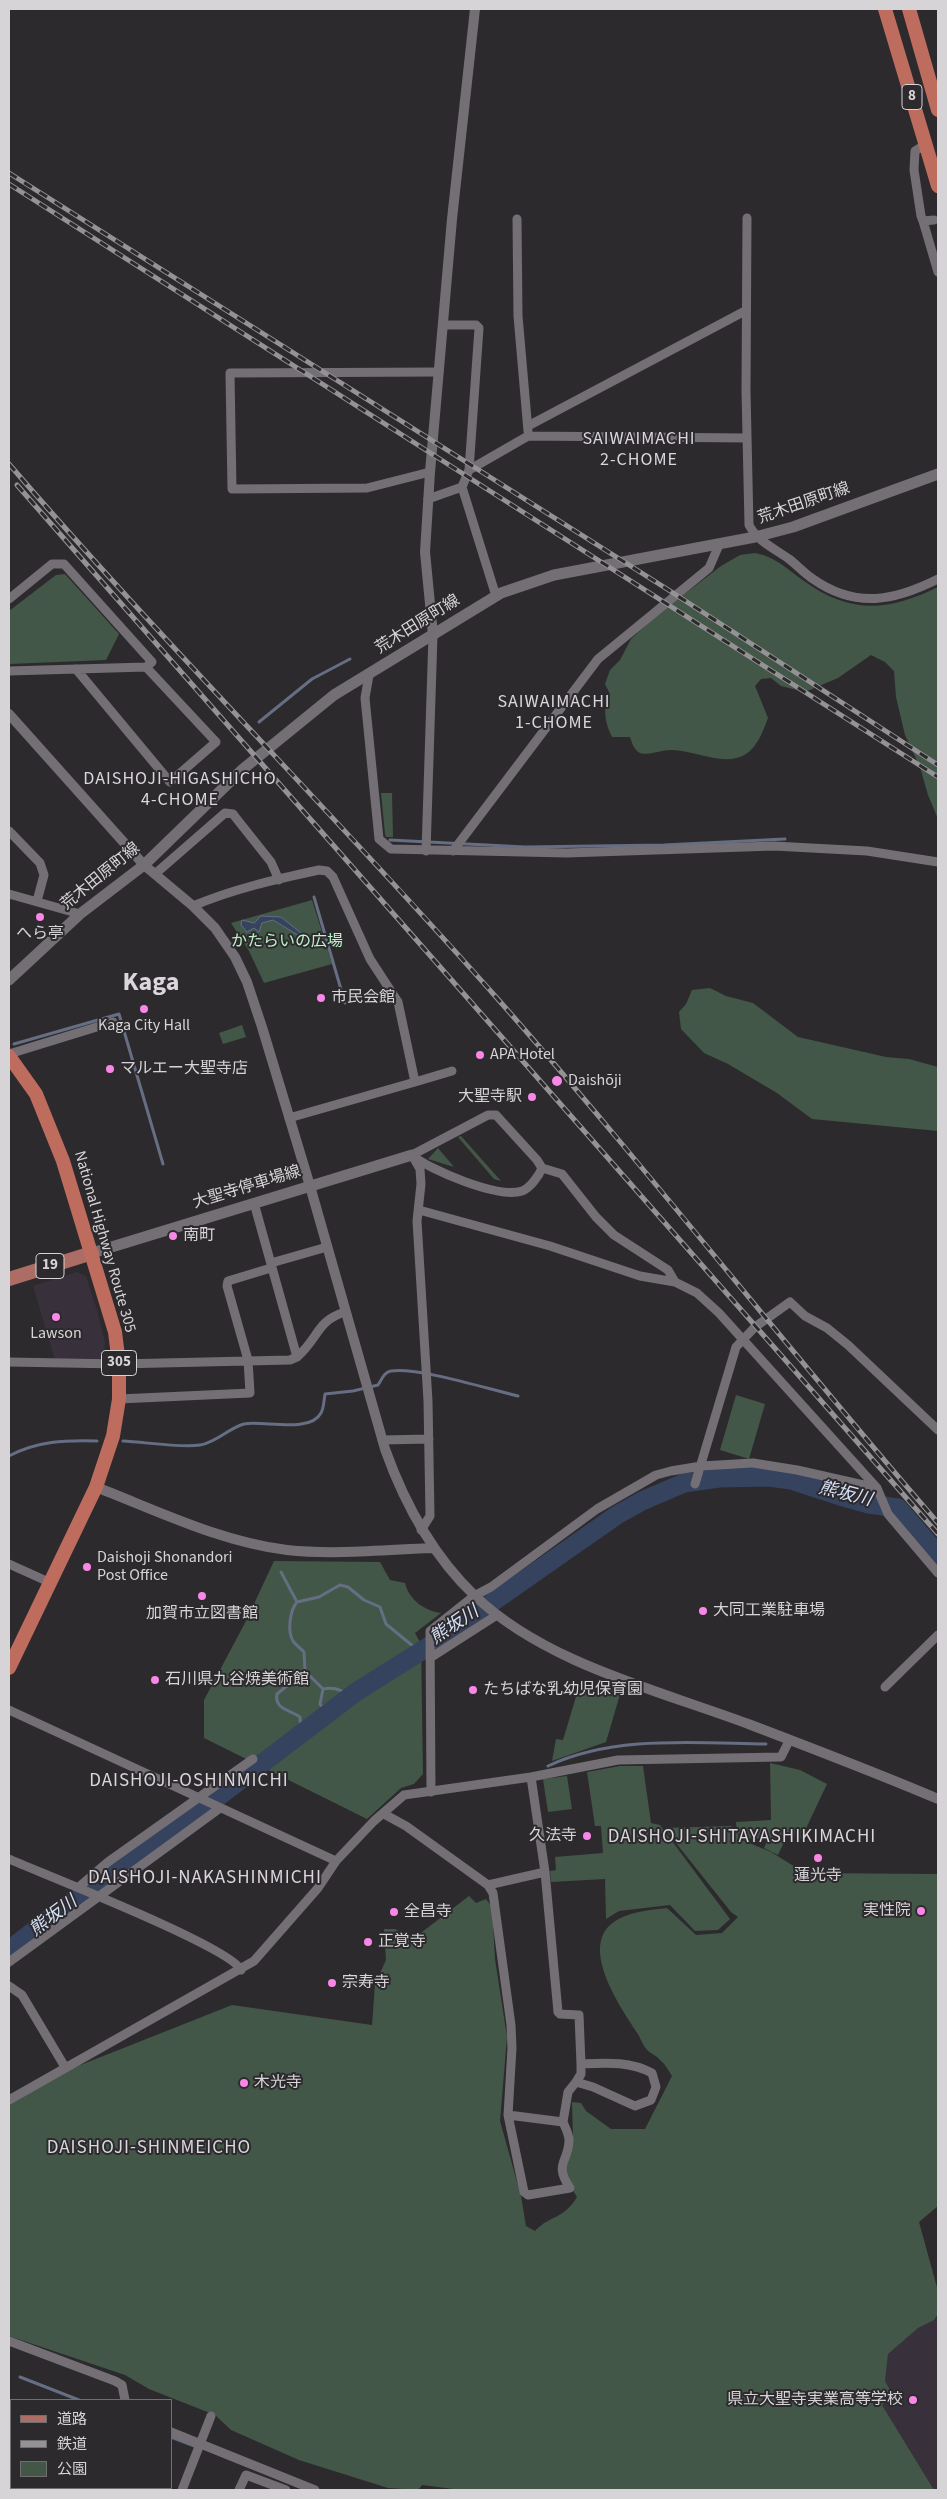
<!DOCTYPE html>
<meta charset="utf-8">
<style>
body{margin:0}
#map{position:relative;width:947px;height:2499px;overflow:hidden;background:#2d2a2e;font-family:"Source Sans 3","Noto Sans JP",sans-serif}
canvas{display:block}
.frame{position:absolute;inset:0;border:10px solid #d6d4d7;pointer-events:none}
.legend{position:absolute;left:10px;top:2399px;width:162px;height:90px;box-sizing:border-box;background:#2d2a2e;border:1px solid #716e72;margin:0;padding:6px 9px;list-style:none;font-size:15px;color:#d6d4d7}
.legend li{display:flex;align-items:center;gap:10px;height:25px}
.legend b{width:25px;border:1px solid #716e72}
</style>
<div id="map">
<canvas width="947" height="2499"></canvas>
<div class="frame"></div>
<ul class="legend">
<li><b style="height:6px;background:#ab6d64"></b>道路</li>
<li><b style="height:6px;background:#949295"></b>鉄道</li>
<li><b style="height:14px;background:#425747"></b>公園</li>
</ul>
</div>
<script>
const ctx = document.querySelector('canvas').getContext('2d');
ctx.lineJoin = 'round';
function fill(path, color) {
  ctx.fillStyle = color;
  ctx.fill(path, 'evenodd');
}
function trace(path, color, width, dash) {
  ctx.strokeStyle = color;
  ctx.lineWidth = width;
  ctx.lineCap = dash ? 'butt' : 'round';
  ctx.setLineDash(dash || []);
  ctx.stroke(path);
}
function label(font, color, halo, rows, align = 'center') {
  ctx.font = font + ' "Source Sans 3","Noto Sans JP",sans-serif';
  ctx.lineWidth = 4;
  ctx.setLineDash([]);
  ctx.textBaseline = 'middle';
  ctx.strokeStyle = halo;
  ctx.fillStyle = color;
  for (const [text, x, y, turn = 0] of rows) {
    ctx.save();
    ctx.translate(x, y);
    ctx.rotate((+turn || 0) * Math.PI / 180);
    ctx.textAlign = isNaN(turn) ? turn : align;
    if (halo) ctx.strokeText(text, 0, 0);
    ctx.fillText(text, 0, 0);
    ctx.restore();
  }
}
const built = new Path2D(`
 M77,1272l9,4 11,34 8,33 -1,16 -2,3 -47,-2 -22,-74z
 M938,2317v173h-4l-52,-85 11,-10 -8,-14 3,-27 30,-27z`);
const green = new Path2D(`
 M755,553c23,5 30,15 49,28 47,34 85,30 134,6v232l-10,-24 -8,-28 -15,-32 -9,-38 -2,-26 -9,-9 -14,-7 -33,23 -33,14 -24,-6 -10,-8 -10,1 -6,7 13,32c-5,13 -10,28 -22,36 -22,14 -53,-5 -76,-4 -9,0 -22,6 -30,3 -6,-3 -8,-10 -10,-16h-18c-7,-14 -10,-30 -2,-43l-5,-10 5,-14 10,-10 11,-21 25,-23 65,-50 19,-11z
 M65,574l54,60 -13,26 -97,4v-53l47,-36z
 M381,793h11l1,44h-7l-1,-3z
 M312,900l20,64 -68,19 -15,-32 -18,-28z
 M710,988l16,8 27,7 45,34 88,20 23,2 29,8v64l-126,-12 -35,-26 -49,-29 -24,-11 -23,-24 -2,-17 7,-8 6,-14z
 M242,1025l4,12 -23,7 -4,-11z
 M461,1136l40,45 -7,-2 -36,-42z
 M438,1148l16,19 -26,-8z
 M736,1395l29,9 -16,55 -29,-9z
 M274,1561l106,1 10,18 15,3c4,17 20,28 36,30l-26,20 6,11 2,130 -9,10 -13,4 -34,31 -163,-81v-38l42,-79z
 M581,1680l40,11 -15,51 -54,19 4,-22 7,1z
 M770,1763l30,7 27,14 -26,55 -12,-7 -11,23 -14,-7 4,-9 -25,-1 -6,-5 -1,-11 35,-2z
 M620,1766h23l8,57 9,2 70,94 -12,11 -23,1 -25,-26 -51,6 -13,8 -1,-40 -54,3 -1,-11 6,-1 -1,-13 48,-4 -2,-27h-6l-8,-54z
 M567,1776l5,33 -24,3 -5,-33z
 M731,1826l11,14 29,12 34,21 133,1v332l-19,16 19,69v23l-4,6 -16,8 -30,26 -3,27 8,14 -11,10 52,85h-473l-39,-5 -4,5 -30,-2 -89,-28 -68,-30 -16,-15 -66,-26 -24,-14 -116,-39v-232l59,-34 164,-65 140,20 3,-41 11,-24 -2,-31h11l18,10 56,-43 7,7 10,-4 6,8 3,52 12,78 -7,84 21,75 5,30 9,5c16,-17 27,-10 42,-34l-13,-21 9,-39 -1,-35 9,1 5,8 25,18h34l27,-53c-4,-6 -7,-12 -12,-16 -3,-4 -8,-6 -12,-9 -4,-4 -7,-11 -10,-17 -15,-23 -56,-81 -29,-108 15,-14 39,-16 58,-18l29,27 26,-2 16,-16 -7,-5 -67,-84z`);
const water = new Path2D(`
 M261,916l20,1 25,20h-5l-28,-17 -11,3 -3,9 -5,-4 -7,4 -6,-7 1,-5 12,3z`);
const stream = new Path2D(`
 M259,722l53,-43 38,-20
 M390,840l135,7 139,-2 121,-6
 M314,897l31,106
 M14,1044l105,-30 44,150
 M123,1441c22,1 57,7 77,4 15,-2 29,-17 44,-21 18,-4 66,10 77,-11 3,-5 3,-14 4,-19l28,-3 25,-6c4,-6 6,-13 13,-14 27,-4 97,18 127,25
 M9,1456c28,-15 56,-16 88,-15
 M281,1572l16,30 22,-5 21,-12 8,2 16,13 16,7 6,17 33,27
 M297,1602c-7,8 -10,29 -4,39 3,4 8,8 11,11l1,19 -28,23c-3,15 13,16 23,23l1,16
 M305,1671l18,18c11,-2 19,0 26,8
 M323,1689l-3,15 7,9
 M548,1766c66,-31 146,-23 218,-22
 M20,2377l59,23
 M171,2437l26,10`);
const river = new Path2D(`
 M9,1950l57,-44 123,-87 167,-127 78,-49 183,-128 25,-14 42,-18 35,-5 50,-1 22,3 49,16 29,8 29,4 40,47`);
const minor = new Path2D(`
 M926,144l-11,7 -1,19 7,46 2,5 11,-1
 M747,218l-1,173 3,134c9,17 25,23 40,34 8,6 15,14 24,20 43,30 81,22 125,0
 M517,219l1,97 10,115
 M923,221l15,51
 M528,426l217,-115
 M469,470l59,-34 218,2
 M430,472l-63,16 -135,1 -2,-116 209,-1
 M462,487l34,109
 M428,499l34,-12 7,-17 10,-142 -3,-3h-32
 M9,599l43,-35h12l88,98 -6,5 -137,4
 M76,669l94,113 46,-40 -70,-75
 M369,675l-4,23 14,141 12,10 176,4 207,-7 93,5 71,11
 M9,831l31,32 4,12 -7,26
 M426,851l7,-216
 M453,851l145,-192 111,-91 10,-23
 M155,874l70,-61 8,1 3,4 35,44 8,18
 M9,894l71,20
 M193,906c40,-17 84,-27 126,-36l8,1 6,6 37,82 28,43 17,80 -126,36
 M9,1054l104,-32
 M415,1082l37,-11
 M488,1115h8l41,45 5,8c-3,8 -12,20 -20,23 -23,8 -93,-21 -110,-36z
 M412,1155l8,14 1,15 -4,37 11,180 2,115 -9,14
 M542,1168l20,6 34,43 18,18 54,35 7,12
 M254,1203l43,154c22,-19 19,-36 48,-45
 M419,1210l131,36 90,30 35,6 22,11 22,20 158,175 11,26 50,59
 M271,1263l56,-16
 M9,1362l110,2 171,-4 7,-3
 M119,1399l131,-6 -2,-33 -21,-74 1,-5 43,-13
 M382,1440l47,-1
 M695,1484l41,-137 19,-20 35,-25 15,14 22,12 21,17 90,85
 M9,1564l42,19
 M430,1658l67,-43
 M885,1687l53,-52
 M9,1710l327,151
 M531,1777l14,95 13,140 2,2 19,1 2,49
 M431,1792l-1,-161 44,-35 17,-9 106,-78 59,-34 15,-4 30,-5 52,-3 44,7 80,18
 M384,1814l22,12 82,59 5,8 18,132 1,23 -4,67 16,77 4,3 42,-7c-17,-25 -1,-26 -1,-48 0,-6 -4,-13 -6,-18l-55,-7
 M9,1859c34,15 222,88 232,111
 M488,1885l57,-13
 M79,1887l29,-25 145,-103
 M9,1962l211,-154
 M9,1986l13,9 43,72
 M9,2100l245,-139 64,-73 18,-27 38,-40 30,-26 127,-18 87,-17 163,-3 8,-16
 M563,2122l5,-30 8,-10 17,5 42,19 16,-6 5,-13 -4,-14c-23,-12 -46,-10 -71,-9v10l-5,8
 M9,2341l106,40 7,4 3,15
 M171,2432l144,58
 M9,2442l2,1
 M9,2490l2,-7
 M107,2490v-2
 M182,2490l29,-74
 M239,2490l7,-15 40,15`);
const tertiary = new Path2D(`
 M433,635l-8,-83 5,-80 22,-253 23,-210
 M9,714l135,151 49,41 22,22 20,29 12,25 15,45 48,159 75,263c20,56 47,106 90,147 71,68 186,95 276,129 63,24 126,48 187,74
 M96,1487c62,24 125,55 191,63 46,5 98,0 145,-2`);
const secondary = new Path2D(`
 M9,980l71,-66 64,-49 99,-96 91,-74 167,-102 53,-18 201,-38 38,-10 145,-53
 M92,1253l320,-98`);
const primary = new Path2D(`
 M9,1279l83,-26`);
const trunk = new Path2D(`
 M885,9l53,177
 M909,9l29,101
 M9,1056l27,38 27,67 52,171 4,32v35l-6,37 -17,51 -87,181`);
const rail = new Path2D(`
 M9,173l658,416 271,176
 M9,184l929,593
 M9,464c157,182 328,353 487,533 152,172 292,353 442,526
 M17,485l921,1049`);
const markers = [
 [40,917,5,"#f987e8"],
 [321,998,5,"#f987e8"],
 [144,1009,5,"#f987e8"],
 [480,1055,5,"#f987e8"],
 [110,1069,5,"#f987e8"],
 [557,1081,6,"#f987e8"],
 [532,1097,5,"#f987e8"],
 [173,1236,5,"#f987e8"],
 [56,1317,5,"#f987e8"],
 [87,1567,5,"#f987e8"],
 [202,1596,5,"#f987e8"],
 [703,1611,5,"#f987e8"],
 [155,1680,5,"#f987e8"],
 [473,1690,5,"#f987e8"],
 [587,1836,5,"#f987e8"],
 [818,1858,5,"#f987e8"],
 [921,1911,5,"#f987e8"],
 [394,1912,5,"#f987e8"],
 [368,1942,5,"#f987e8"],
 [332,1983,5,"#f987e8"],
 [244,2083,5,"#f987e8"],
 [913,2400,5,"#f987e8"]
];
const shields = [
 [912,97,20],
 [50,1266,28],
 [119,1363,35]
];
const shieldNames = [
 ["8",912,97],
 ["19",50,1266],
 ["305",119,1363]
];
const streetNames = [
 ["荒木田原町線",804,504,-19],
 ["荒木田原町線",418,625,-32],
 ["荒木田原町線",101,877,-39],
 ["大聖寺停車場線",247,1188,-17],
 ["National Highway Route 305",104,1242,74]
];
const poiNames = [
 ["へら亭",40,934,"center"],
 ["市民会館",331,998],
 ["Kaga City Hall",144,1026,"center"],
 ["APA Hotel",490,1055],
 ["マルエー大聖寺店",120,1069],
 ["Daishōji",568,1081],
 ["大聖寺駅",522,1097,"right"],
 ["南町",183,1236],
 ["Lawson",56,1334,"center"],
 ["Daishoji Shonandori",97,1558],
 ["Post Office",97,1576],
 ["大同工業駐車場",713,1611],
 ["加賀市立図書館",202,1614,"center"],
 ["石川県九谷焼美術館",165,1680],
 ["たちばな乳幼児保育園",483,1690],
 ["久法寺",577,1836,"right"],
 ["蓮光寺",818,1876,"center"],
 ["実性院",911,1911,"right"],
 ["全昌寺",404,1912],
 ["正覚寺",378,1942],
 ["宗寿寺",342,1983],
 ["木光寺",254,2083],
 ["県立大聖寺実業高等学校",903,2400,"right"]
];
const parkNames = [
 ["かたらいの広場",287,942]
];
const neighbourhoodNames = [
 ["SAIWAIMACHI",639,440],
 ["2-CHOME",639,461],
 ["SAIWAIMACHI",554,703],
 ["1-CHOME",554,724],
 ["DAISHOJI-HIGASHICHO",180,780],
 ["4-CHOME",180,801]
];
const waterNames = [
 ["熊坂川",845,1495,14],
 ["熊坂川",455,1626,-34],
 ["熊坂川",54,1917,-37]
];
const quarterNames = [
 ["DAISHOJI-OSHINMICHI",189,1782],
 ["DAISHOJI-SHITAYASHIKIMACHI",742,1838],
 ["DAISHOJI-NAKASHINMICHI",205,1879],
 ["DAISHOJI-SHINMEICHO",149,2149]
];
const townNames = [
 ["Kaga",151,984]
];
fill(built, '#38313b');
fill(green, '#425747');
fill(water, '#35435e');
trace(water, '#656e82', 1);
trace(stream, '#656e82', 3);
trace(river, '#35435e', 19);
trace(minor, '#736f75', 9);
trace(tertiary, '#736f75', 10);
trace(secondary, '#736f75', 11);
trace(primary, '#ab6d64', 14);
trace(trunk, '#be6c5e', 14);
trace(rail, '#949295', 5);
trace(rail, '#2d2a2e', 3, [9]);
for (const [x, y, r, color] of markers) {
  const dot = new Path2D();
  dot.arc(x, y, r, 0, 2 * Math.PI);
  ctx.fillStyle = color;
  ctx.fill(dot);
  trace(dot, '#2d2a2e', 2);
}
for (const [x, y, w] of shields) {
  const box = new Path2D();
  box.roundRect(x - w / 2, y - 12.5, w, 25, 4);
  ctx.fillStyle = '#2d2a2e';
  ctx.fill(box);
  trace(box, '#d6d4d7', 1);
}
label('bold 15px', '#d6d4d7', null, shieldNames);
label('16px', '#d6d4d7', '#2d2a2e', streetNames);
label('16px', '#d6d4d7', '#2d2a2e', poiNames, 'left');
label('16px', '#bbf3ca', '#2d2a2e', parkNames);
ctx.letterSpacing = '1px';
label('18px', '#dad6dc', '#2d2a2e', neighbourhoodNames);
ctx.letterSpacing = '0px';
label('italic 18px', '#d4e0f5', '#2d2a2e', waterNames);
ctx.letterSpacing = '1px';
label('19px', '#dad6dc', '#2d2a2e', quarterNames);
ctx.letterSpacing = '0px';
label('bold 26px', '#dad6dc', '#2d2a2e', townNames);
</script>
